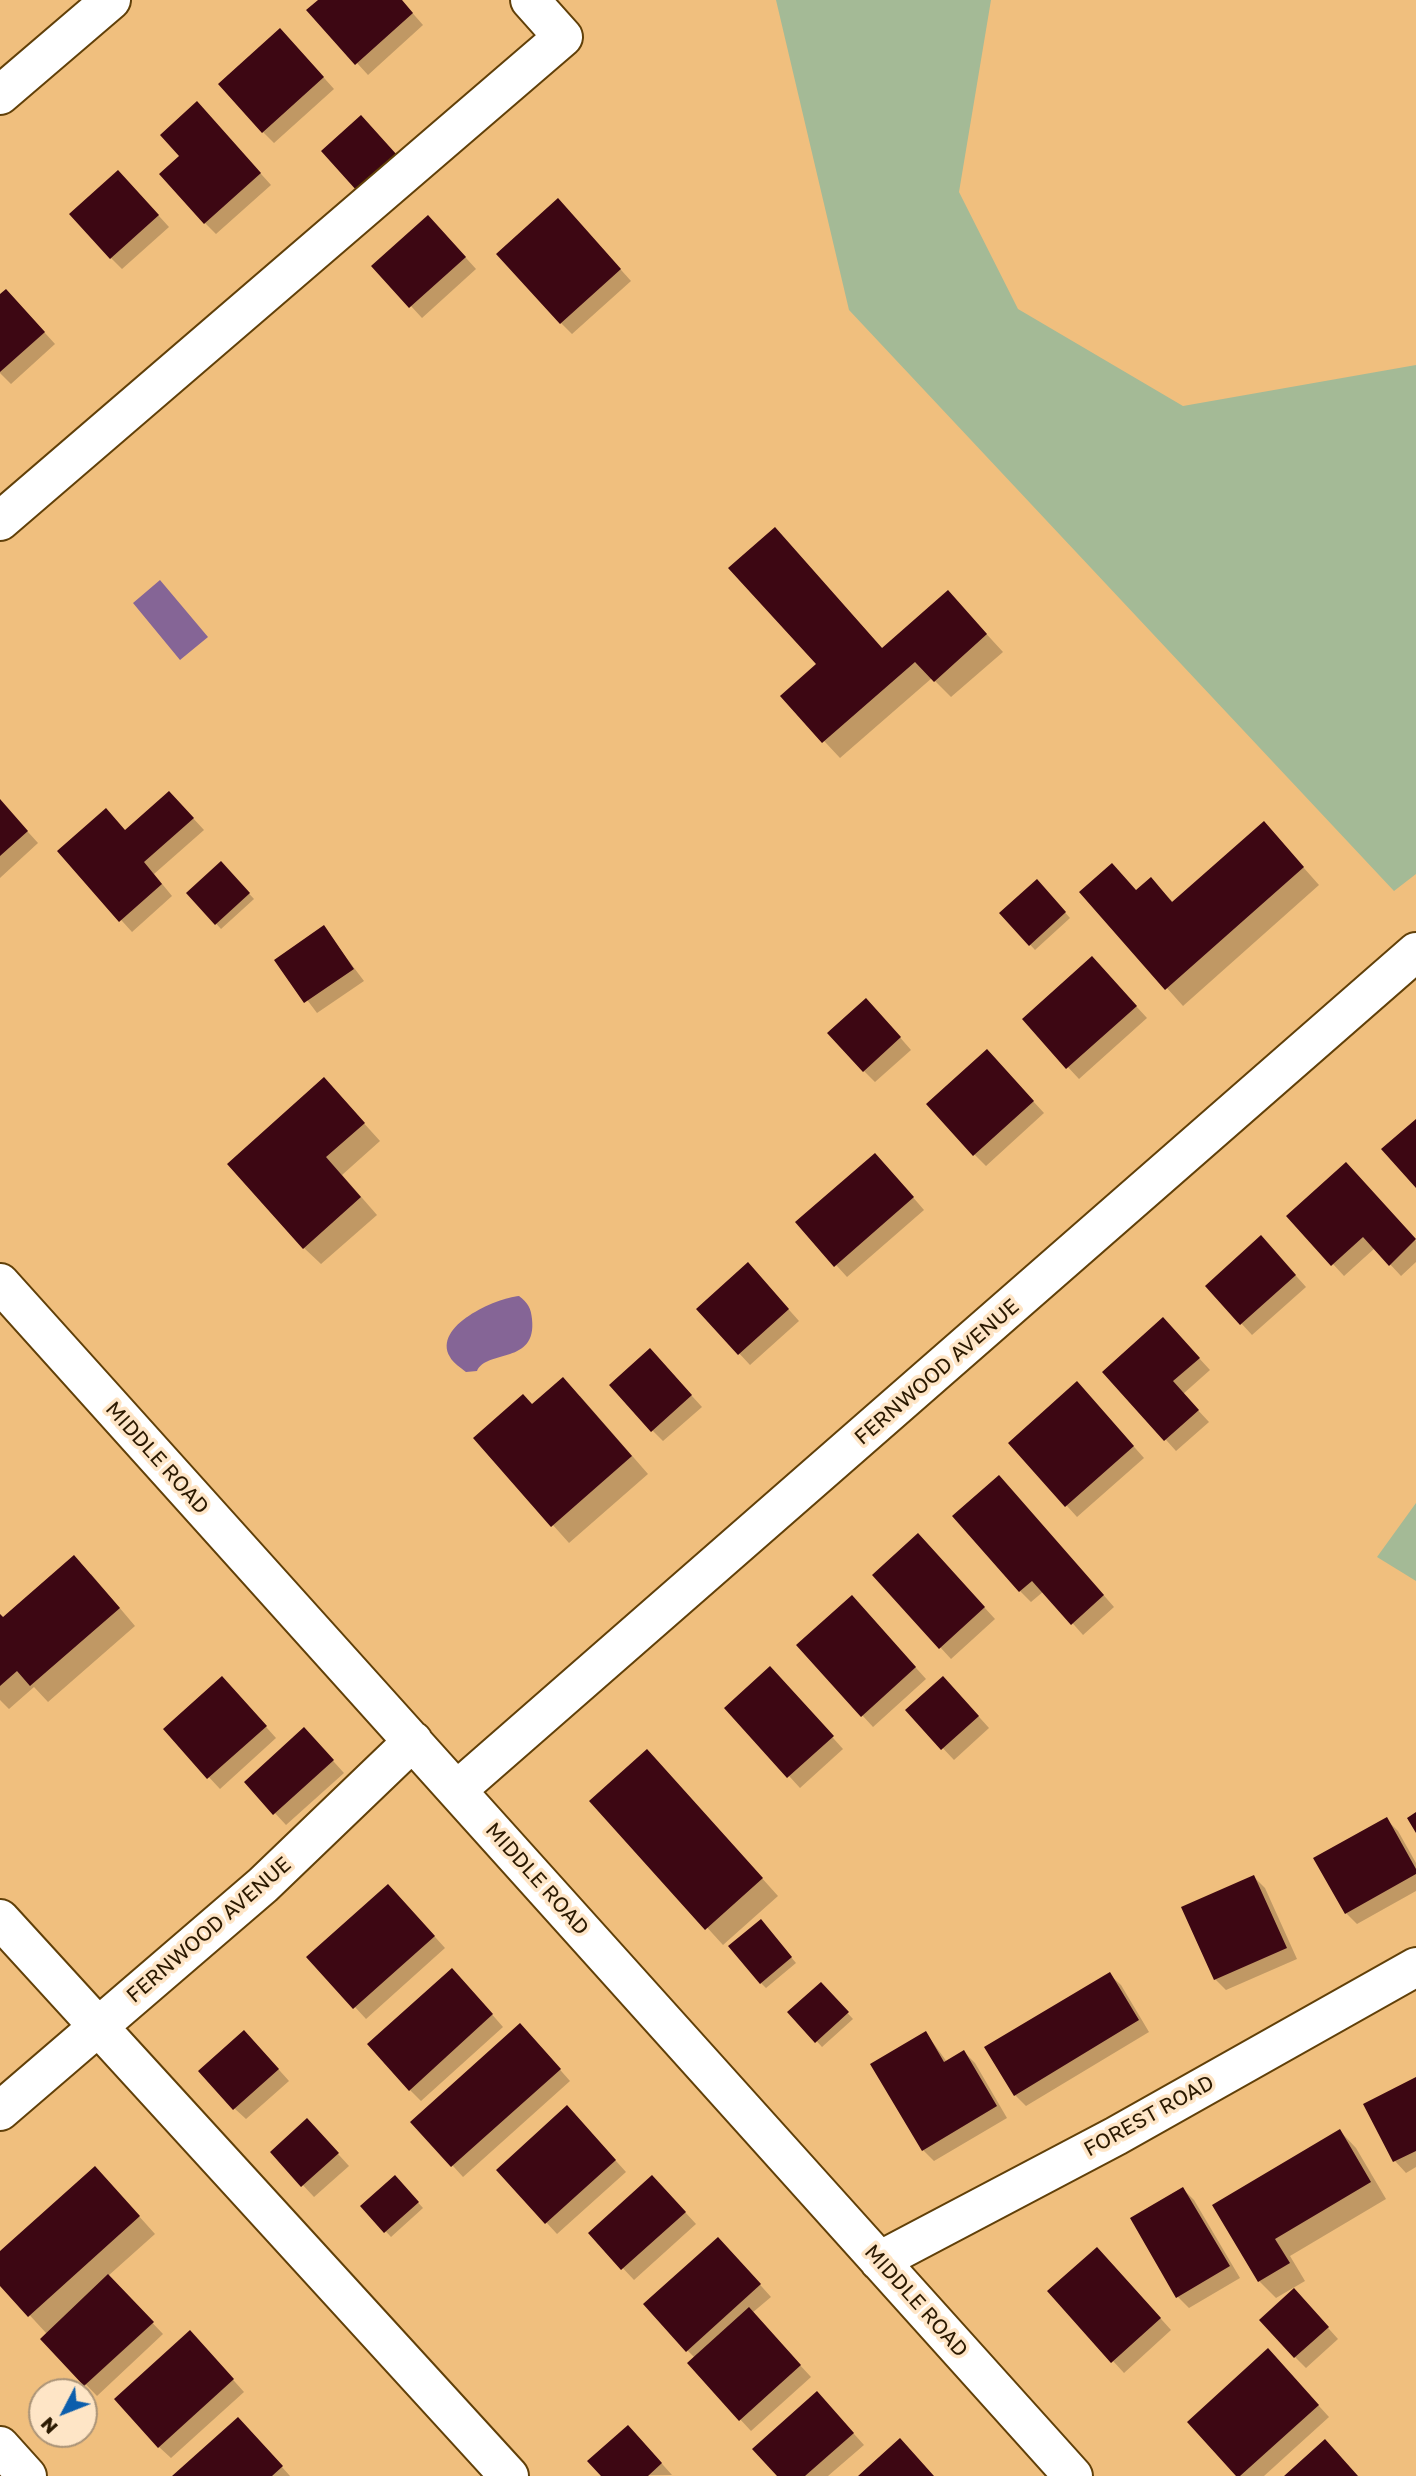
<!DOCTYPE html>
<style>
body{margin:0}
#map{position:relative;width:1416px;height:2476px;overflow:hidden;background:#f0bf7e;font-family:"Golos Text",sans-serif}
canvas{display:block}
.north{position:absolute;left:28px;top:2378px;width:70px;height:70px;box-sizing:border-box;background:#fee5c6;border:2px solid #aa9377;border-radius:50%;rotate:228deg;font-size:19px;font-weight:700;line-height:28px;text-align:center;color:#2b1900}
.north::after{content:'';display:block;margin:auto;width:24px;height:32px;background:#0c5eac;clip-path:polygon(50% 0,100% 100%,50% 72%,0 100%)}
</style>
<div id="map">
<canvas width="1416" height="2476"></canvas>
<div class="north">N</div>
</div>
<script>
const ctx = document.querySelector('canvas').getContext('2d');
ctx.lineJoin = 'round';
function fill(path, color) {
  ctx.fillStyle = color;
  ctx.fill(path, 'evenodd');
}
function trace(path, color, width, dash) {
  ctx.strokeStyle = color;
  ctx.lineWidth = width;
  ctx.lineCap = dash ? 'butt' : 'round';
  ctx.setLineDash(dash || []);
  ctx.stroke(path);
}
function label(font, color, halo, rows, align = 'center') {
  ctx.font = font + ' "Golos Text",sans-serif';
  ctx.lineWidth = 7;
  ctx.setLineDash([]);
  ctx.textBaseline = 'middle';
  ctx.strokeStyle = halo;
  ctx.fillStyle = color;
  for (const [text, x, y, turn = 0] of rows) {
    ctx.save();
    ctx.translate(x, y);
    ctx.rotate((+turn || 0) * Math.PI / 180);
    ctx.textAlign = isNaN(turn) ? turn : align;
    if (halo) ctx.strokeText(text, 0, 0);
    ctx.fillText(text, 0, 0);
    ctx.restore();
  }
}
const green = new Path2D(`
 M776,0h215l-32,192 59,117 165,97 233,-41v509l-22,17 -545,-581z
 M1416,1503v78l-39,-24z`);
const water = new Path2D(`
 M160,580l48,57 -28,23 -47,-57z
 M519,1296c9,7 12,12 13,23 5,46 -45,30 -55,52l-11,1c-5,-4 -13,-9 -16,-15 -18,-31 46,-59 69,-61z`);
const shadow = new Path2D(`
 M320,0h81l22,25 -55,50 -11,-12z
 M291,41l43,48 -60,54 -11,-11z
 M208,115l63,70 -55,49 -11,-11 -23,-67z
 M129,183l40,44 -47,42 -11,-11z
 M569,212l62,69 -59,53 -11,-11z
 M439,228l37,41 -54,49 -48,-52z
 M0,297l17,5 38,42 -44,40 -11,-11z
 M775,529l108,120 65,-57 55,60 -52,45 -19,-19 -92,80 -58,-62 37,-32z
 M0,801l38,42 -38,35z
 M180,804l24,26 -50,44 18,22 -40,36 -73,-81 67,-20z
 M1280,841l39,44 -136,121 -102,-114 56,-1 13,-12 24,24z
 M221,863l33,36 -33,30 -33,-36z
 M1037,881l33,37 -35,32 -34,-37z
 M324,928l40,53 -47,32 -40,-53z
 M1103,970l44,48 -68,61 -55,-59z
 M877,1011l34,39 -36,32 -11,-11z
 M998,1063l46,50 -58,53 -12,-12z
 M324,1079l56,62 -38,34 35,40 -56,49 -17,-16z
 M886,1166l38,44 -77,67 -50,-55z
 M1358,1176l58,65v21l-15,14 -26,-28 -31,28 -55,-60z
 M1272,1249l34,38 -54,48 -45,-49z
 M759,1276l40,45 -49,44 -52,-56z
 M1174,1331l36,39 -27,24 26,28 -33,29 -71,-79z
 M661,1362l41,45 -39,34 -11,-11z
 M1088,1395l56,63 -67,59 -67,-74z
 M580,1396l68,78 -79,69 -94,-105 58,-32z
 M1010,1488l104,119 -31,28 -39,-44 -13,11 -11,-11z
 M929,1547l66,72 -44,40 -11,-12z
 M91,1574l44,52 -87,76 -14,-15 -25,22 -9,-9v-86l4,4z
 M863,1609l63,70 -53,48 -11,-12z
 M781,1680l62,69 -43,39 -73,-80z
 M954,1689l35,39 -35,32 -47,-50z
 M233,1690l43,48 -56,51 -55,-59z
 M315,1741l29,32 -58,52 -40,-43z
 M663,1768l115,128 -55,49 -131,-144z
 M1386,1819l12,12 18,32v28l-59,33 -11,-11z
 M1254,1877l11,11 32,71 -71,31 -11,-11z
 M399,1897l46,51 -79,71 -57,-62z
 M766,1927l30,36 -30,25 -5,-5z
 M1109,1974l12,11 28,47 -123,74 -11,-11z
 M463,1981l40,46 -82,74 -11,-11z
 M821,1984l32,35 -31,28 -32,-35z
 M926,2033l21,29 17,-10 11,11 32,55 -73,43 -11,-11z
 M531,2037l39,44 -107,96 -50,-55z
 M255,2043l34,38 -43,38 -12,-11z
 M1416,2079v88l-10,6 -11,-12 -29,-56z
 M578,2119l48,53 -69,62 -59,-64z
 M1340,2131l16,17 30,51 -96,57 15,25 -29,17 -17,-17 -45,-75z
 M318,2132l31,34 -35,31 -42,-45z
 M395,2177l28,31 -32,29 -29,-31z
 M111,2185l44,49 -47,42 55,58 -66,62 -55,-57 5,-5 -47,-51v-29z
 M663,2188l33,36 -62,56 -44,-47z
 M1183,2189l11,11 46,78 -51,30 -11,-11z
 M729,2250l42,47 -19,16 59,64 -60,54 -62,-67 6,-6 -8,-8z
 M1108,2260l63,70 -47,43 -11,-12z
 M1305,2302l33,37 -32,29 -11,-11z
 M201,2344l43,48 -73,66 -12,-11z
 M1279,2362l50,55 -65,59h-26z
 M828,2405l36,40 -36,31h-49z
 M249,2430l41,46h-116z
 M639,2438l33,37 -69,1z`);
const building = new Path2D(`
 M318,0h84l11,13 -58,52 -49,-55z
 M280,28l44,49 -62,56 -44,-49z
 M197,101l64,72 -57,51 -45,-50 20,-18 -19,-21z
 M361,115l36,40 -40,36 -36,-40z
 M118,170l41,45 -49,44 -41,-45z
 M558,198l63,71 -61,55 -64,-70z
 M428,215l38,42 -57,51 -38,-42z
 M6,289l39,43 -45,40v-78z
 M775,527l107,121 66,-58 39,44 -53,48 -19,-20 -93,81 -42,-47 36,-32 -88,-96z
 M169,791l25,27 -50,44 18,22 -43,38 -62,-71 49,-43 19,22z
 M0,799l28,32 -28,25z
 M1264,821l40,46 -139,123 -86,-98 33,-29 24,27 15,-13 21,25z
 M221,861l29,32 -35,32 -29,-32z
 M1037,879l29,33 -37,34 -30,-33z
 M324,925l30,44 -50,34 -30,-43z
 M1092,956l45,50 -71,63 -44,-50z
 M866,998l35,39 -38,35 -36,-39z
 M987,1049l47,52 -61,55 -47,-52z
 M324,1077l41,46 -39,34 35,40 -58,52 -76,-85z
 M1416,1119v69l-35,-39z
 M875,1153l39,44 -80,70 -39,-45z
 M1346,1162l70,77 -27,27 -26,-29 -32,29 -45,-50z
 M1261,1235l35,40 -56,50 -35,-39z
 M748,1262l41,47 -51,46 -42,-46z
 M1163,1317l37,41 -27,23 26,29 -35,31 -62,-69z
 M650,1348l42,47 -41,37 -42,-47z
 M563,1377l69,79 -81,71 -78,-89 50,-44 9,10z
 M1077,1381l57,65 -69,61 -57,-64z
 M999,1475l105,120 -33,30 -39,-44 -13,11 -67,-76z
 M918,1533l67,74 -46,42 -67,-74z
 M74,1555l46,53 -90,78 -13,-15 -17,15v-72l3,3z
 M852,1595l64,72 -55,50 -65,-72z
 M770,1666l64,70 -47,42 -63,-70z
 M222,1676l45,50 -60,53 -44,-50z
 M943,1676l36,40 -38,34 -36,-40z
 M304,1727l30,33 -61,55 -29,-33z
 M647,1749l116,129 -58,52 -116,-129z
 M1416,1812v21l-9,-15z
 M1387,1817l29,52v5l-71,40 -32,-56z
 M1254,1875l33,73 -73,32 -33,-73z
 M388,1884l47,52 -82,73 -47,-52z
 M761,1919l31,38 -32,27 -32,-38z
 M452,1968l41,46 -84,77 -42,-47z
 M1110,1972l29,48 -125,76 -30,-49z
 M821,1982l28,30 -34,31 -28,-31z
 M520,2023l41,46 -110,98 -41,-45z
 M244,2030l35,39 -46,41 -35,-39z
 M926,2031l18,31 20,-12 33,56 -75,45 -52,-87z
 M1416,2077v74l-23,11 -30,-58z
 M567,2105l49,55 -71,64 -49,-54z
 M307,2118l32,35 -38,34 -31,-35z
 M1340,2129l31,53 -96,57 15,24 -32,19 -46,-77z
 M95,2166l45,50 -112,101 -28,-31v-35z
 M395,2175l24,27 -35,31 -24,-27z
 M652,2175l34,37 -65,58 -33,-37z
 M1183,2187l47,79 -54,32 -46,-80z
 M718,2237l43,47 -75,68 -43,-48z
 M1097,2247l64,71 -50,45 -64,-72z
 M108,2274l46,48 -70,64 -44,-47z
 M1294,2288l35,39 -35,31 -35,-38z
 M749,2307l52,58 -62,56 -52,-58z
 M190,2330l44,49 -76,69 -44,-49z
 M1268,2348l51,57 -79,71h-4l-49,-54z
 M817,2391l37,42 -49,43h-28l-25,-27z
 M238,2417l45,49 -11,10h-100z
 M628,2425l34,38 -14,13h-47l-14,-15z
 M900,2438l34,38h-76z
 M1325,2439l33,37h-74z`);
const minor = new Path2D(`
 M0,95l111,-95
 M0,521l563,-484 -33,-37
 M0,1283l1073,1193
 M457,1790l959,-838
 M0,1919l509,557
 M0,2111l263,-226 150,-144
 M879,2261l237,-125 300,-169
 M0,2446l27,30`);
const streetNames = [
 ["FERNWOOD AVENUE",937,1372,-41],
 ["MIDDLE ROAD",157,1458,48],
 ["MIDDLE ROAD",537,1879,48],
 ["FERNWOOD AVENUE",209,1930,-41],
 ["FOREST ROAD",1149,2116,-29],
 ["MIDDLE ROAD",916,2301,48]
];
fill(green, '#a4ba96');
fill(water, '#856596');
fill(shadow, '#0003');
fill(building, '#3d0713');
trace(minor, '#614009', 42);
trace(minor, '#fff', 38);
label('21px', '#2b1900', '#fee5c6', streetNames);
</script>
